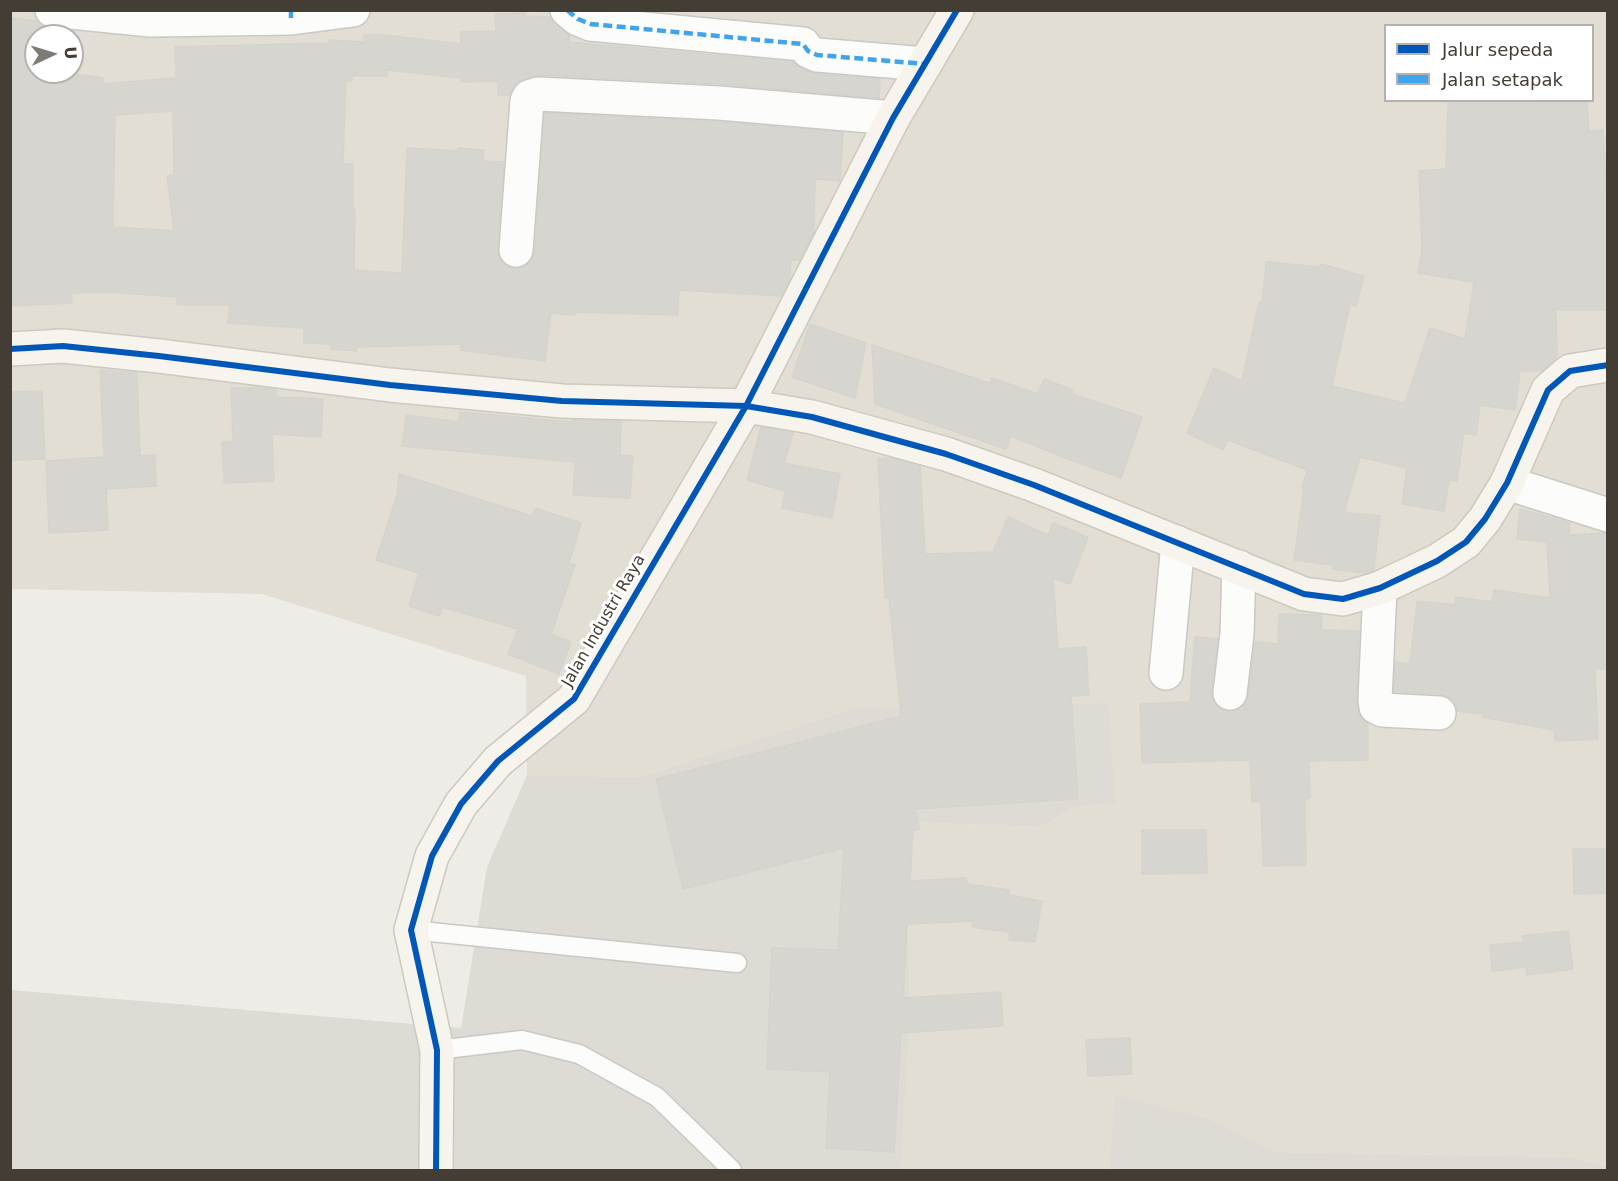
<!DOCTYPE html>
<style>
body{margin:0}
#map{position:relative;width:1618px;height:1181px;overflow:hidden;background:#eeece7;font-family:"DejaVu Sans",sans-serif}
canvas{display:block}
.frame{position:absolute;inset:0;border:12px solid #433d34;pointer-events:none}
.legend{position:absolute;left:1384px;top:24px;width:210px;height:78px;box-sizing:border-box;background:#fff;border:2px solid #b4b1ae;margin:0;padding:8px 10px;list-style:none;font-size:18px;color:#433d34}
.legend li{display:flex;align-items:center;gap:12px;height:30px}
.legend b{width:30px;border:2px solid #b4b1ae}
.north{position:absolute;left:24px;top:24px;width:60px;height:60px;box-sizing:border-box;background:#fff;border:2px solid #b4b1ae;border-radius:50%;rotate:86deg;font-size:16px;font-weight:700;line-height:24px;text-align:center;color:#433d34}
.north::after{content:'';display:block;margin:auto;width:21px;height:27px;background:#7f7a73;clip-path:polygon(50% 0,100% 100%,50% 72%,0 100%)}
</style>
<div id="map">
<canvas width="1618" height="1181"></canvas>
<div class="frame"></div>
<ul class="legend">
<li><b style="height:8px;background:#0057b8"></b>Jalur sepeda</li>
<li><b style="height:8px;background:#3fa4eb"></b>Jalan setapak</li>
</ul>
<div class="north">U</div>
</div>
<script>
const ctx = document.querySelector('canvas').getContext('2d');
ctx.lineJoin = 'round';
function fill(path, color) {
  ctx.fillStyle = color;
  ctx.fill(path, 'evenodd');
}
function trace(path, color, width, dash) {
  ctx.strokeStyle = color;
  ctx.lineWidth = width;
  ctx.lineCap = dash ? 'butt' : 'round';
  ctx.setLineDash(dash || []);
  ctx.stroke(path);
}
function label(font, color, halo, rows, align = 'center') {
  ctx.font = font + ' "DejaVu Sans",sans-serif';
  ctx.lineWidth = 6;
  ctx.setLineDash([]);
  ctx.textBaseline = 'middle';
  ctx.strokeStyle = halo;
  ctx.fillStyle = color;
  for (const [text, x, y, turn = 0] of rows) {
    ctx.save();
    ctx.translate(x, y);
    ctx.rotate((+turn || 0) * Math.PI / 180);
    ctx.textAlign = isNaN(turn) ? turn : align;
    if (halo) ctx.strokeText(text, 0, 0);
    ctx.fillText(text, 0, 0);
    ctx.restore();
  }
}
const residential = new Path2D(`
 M11,11h1596v1155l-37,-9 -294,-5 -67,-33 -94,-23 -6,74h-208l9,-145 -3,-203 133,5 35,-20 39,-4 -260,-95 -213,69 -114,-2 -1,-99 -264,-82 -251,-5zM1386,26h206v74h-206zM36,36h36v36h-36z`);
const industrial = new Path2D(`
 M1108,703l7,100 -40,4 -35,20 -133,-5 3,203 -9,145h-890l-1,-180 451,38 26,-161 40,-92 114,2 213,-69z
 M1115,1095l94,24 67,33 294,5 37,9v4h-498z`);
const building = new Path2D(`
 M525,13v3l25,1 5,8 15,11 -1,6 224,20 7,6 15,6 65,5 -1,19 -159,-14 -181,-9 -17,5 -9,8 -3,7h-12v-14l-37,1v-4l-74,-8v6h-35v5h-6l-3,83h10v46h2l-1,60 48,3 5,-125 51,3v-3l26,2 -1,11 21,1 -7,87 2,9 6,7 10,4 9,-2 7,-6 4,-10 10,-138 173,9 125,10 -3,49 -25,-2 -1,53 -15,28h-8l-1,19 -9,17 -102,-6 -1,25 -103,-3v3l-24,-2 -6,48 -84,-11v-6l-104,3v4l-26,-2v-5l-27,-1v-15l-76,-5 2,-18h-53v-8l-68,-5 -38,1 1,10 -62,3v-288l27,3 5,4 8,4 15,1v6h-29v36h26l41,6 -1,6 74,-6 -1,-31 154,-4v-3l35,2v-7h21l76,9 -1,-12 36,-1 -1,-17zM173,111l1,64 -7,1 7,55 -61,-4 2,-112z
 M1448,100h139l2,31 14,-1 5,88v92h-52l1,47 -15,14h-22l-5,39 -35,-5 -4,30 -12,-2 -7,48 -8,-1 -5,31 -42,-7 5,-36 -47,-11 -16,55 36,4 -6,54 -9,3 -33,-4 1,-4 -39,-5 10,-71 -2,-1 5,-18 -79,-30 -5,10 -36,-17 27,-65 28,13 17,-79h3l4,-40 54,5 1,-3 43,12 -8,30 -6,-2 -18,82 73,17 25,-75 35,11 9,-57 -56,-9 4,-23 -3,-79 27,-2z
 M810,324l56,19 -11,55 -63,-21z
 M872,345l118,38 2,-5 46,16 6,-15 29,11 -1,4 70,23 -21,61 -53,-19 -57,-23 -5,13 -131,-45z
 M100,370l37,3 3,83 15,-1 1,31 -50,3 2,41 -59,3 -3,-72 58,-4z
 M231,388h31l14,2v7l47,2 -2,38 -49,-3 2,47 -50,2 -2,-41 11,-1z
 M42,391l3,68 -35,1v-68z
 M460,412l112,10v-2l49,1 -1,34 13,1 -3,42 -57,-3 2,-33 -173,-16 4,-31 53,7z
 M761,427l32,6 -9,30 56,11 -8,44 -50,-10 3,-17 -38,-11z
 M890,458l30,8 5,88 68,-2 15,-35 40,18 5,-12 35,14 -18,47 -17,-6 5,71 28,-2 3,48 -18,1 7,103 -163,10 5,20 -7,2 -3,50 56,-3 1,6 42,6v5l33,6 -7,41 -26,-2 1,-8 -38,-5 1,-6 -66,3 -4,74 98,-6 2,34 -102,7 -7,119 -68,-4 4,-76 -63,-3 5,-121 66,2 6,-102 -161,41 -27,-110 245,-63 -12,-118h-4l-7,-139z
 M399,474l133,42 3,-8 46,15 -12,40 6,2 -24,69 20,8 -12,32 -51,-20 10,-25 -76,-22 -3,9 -30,-10 10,-33 -43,-13 21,-65z
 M1520,509l50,14 -1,12 39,-2v136h-13l3,70 -43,2 -1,-11 -72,-13v-3l-25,-3 -2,-7 -5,-6 -9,-4 -47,-2 1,-30 15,2 7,-63 38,4 1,-8 36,5 2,-12 56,8 -3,-56 -30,-3z
 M1279,614l43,1 -1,15 38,1 -3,71 5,15 7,7v36l-59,1 1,37 -5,1 1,66 -43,1 -2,-65 -9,1 -2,-42 -108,3 -2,-59 50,-2 5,-65 23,2 -7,52 2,9 6,8 8,3 10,-1 8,-5 3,-9 7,-54 23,2z
 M1142,830h64l1,43 -65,1z
 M1573,849h35v44l-34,1z
 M1568,931l5,38 -46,6 -1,-8 -34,4 -2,-26 33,-3 -1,-6z
 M1130,1038l2,36 -44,2 -2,-36z`);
const lane = new Path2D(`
 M411,930l326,33
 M437,1050l85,-10 57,14 78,43 75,73`);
const street = new Path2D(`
 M52,10l98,10 141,-2 62,-8
 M567,10l11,9 12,5 213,20 5,7 9,4 108,9
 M516,250l11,-149 2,-4 9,-3 181,9 174,15
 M1507,483l101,32
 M1380,588l-5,112 1,7 6,3 57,3
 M1166,673l12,-130
 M1230,693l7,-59 2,-67`);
const secondary = new Path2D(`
 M10,349l53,-3 96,10 231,29 172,16 184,5 66,11 134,37 88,31 270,109 39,5 37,-11 57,-27 29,-19 19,-23 22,-36 41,-93 22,-19 38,-6
 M436,1170l1,-120 -26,-120 21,-74 29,-52 37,-43 76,-62 172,-293 147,-288 64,-108`);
const quiet = new Path2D(`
 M291,10v8
 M567,10l11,9 12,5 213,20 5,7 9,4 108,9`);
const cycleway = new Path2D(`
 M10,349l53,-3 96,10 231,29 172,16 184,5 66,11 134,37 88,31 270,109 39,5 37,-11 57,-27 29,-19 19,-23 22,-36 41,-93 22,-19 38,-6
 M436,1170l1,-120 -26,-120 21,-74 29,-52 37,-43 76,-62 172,-293 147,-288 64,-108`);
const streetNames = [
 ["Jalan Industri Raya",604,621,-60]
];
fill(residential, '#e2ded4');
fill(industrial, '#dedbd5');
fill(building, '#d7d5d0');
trace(building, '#d6d3cd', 1.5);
trace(lane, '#cac8c3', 21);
trace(street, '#cac8c3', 36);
trace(secondary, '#ccc9bf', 36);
trace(lane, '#fcfcfb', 18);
trace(street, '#fcfcfb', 33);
trace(secondary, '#f6f4ed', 33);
trace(quiet, '#3fa4eb', 4.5, [9, 4.5]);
trace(cycleway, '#0057b8', 6);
label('16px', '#433d34', '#fff', streetNames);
</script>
